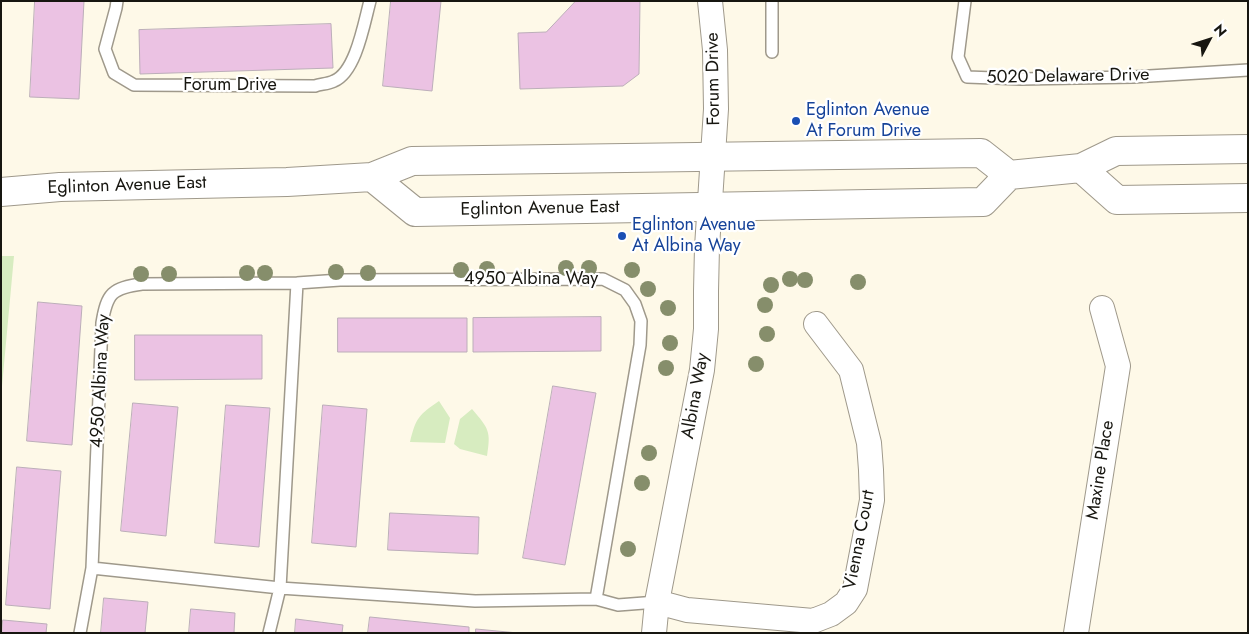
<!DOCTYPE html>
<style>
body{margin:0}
#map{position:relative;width:1249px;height:634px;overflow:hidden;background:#fef9e8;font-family:Jost,sans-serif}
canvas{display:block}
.frame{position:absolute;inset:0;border:2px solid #171610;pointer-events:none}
.north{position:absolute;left:1184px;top:15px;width:50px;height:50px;-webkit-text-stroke:4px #fff;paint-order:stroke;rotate:50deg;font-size:14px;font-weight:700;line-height:20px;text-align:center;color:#171610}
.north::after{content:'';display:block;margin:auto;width:18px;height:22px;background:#171610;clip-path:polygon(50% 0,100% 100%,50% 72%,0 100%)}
</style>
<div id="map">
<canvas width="1249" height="634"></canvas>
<div class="frame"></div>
<div class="north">N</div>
</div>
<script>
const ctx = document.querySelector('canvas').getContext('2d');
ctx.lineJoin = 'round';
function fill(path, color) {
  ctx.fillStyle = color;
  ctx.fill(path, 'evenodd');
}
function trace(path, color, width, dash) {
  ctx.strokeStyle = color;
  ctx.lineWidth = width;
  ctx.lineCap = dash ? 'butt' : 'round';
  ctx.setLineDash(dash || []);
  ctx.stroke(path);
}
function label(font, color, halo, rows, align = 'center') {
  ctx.font = font + ' Jost,sans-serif';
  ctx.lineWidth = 4.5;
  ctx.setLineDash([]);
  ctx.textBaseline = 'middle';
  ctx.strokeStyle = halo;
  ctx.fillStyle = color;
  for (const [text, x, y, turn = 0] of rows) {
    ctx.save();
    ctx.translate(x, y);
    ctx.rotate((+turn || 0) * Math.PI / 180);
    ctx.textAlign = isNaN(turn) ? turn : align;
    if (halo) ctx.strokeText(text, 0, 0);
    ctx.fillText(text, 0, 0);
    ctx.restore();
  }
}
const green = new Path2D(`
 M1,256h13l-13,141z
 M439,401l11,17 -5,25 -35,-1c6,-25 9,-27 29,-41z
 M472,409c17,20 19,22 15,47l-27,-7 -6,-5 6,-25z`);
const building = new Path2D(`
 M35,1h49l-5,98 -49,-2z
 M391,1h50l-9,90 -49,-5z
 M576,1h64l-1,73 -16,12 -103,3 -2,-56 28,-1z
 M331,24l2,44 -193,6 -1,-44z
 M38,302l44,4 -10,139 -45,-4z
 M601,317v34l-128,1v-34z
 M338,318h129v34h-129z
 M135,335h127v44l-127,1z
 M553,386l43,7 -31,172 -42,-7z
 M133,403l45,4 -12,129 -45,-5z
 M226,405l44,3 -11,139 -44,-4z
 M323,405l44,4 -11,138 -44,-4z
 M17,467l44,4 -11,138 -44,-4z
 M390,513l89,4 -1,37 -90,-4z
 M104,598l44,4 -3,31h-44z
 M191,609l44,4 -1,20h-45z
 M370,617l99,10v6h-101z
 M296,619l47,6 -1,8h-47z
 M3,620l44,4 -1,9h-44z
 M476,629l42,4h-42z`);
const lane = new Path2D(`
 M117,1l-1,7 -11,41 9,24 20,12 181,1c6,-2 13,-2 19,-5 22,-9 30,-58 36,-80
 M772,1v51
 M965,1l-7,56 9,20 54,2 112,-2 115,-7
 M92,568l188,20 195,13 121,-2 22,6 39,-3
 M80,633l12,-65 10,-245c5,-30 10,-35 40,-39l155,-1 43,-3 263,-1 22,11 10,14 6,17 -1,24 -44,254
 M269,633l11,-45 17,-305`);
const street = new Path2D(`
 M657,602l30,8 126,11 18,-7 15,-11 9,-14 17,-89 -1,-30 -2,-27 -18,-73 -35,-46
 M654,633l3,-31 45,-232 4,-41v-38l1,-44 9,-138 -1,-59 -5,-49
 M1076,633l42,-267 -16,-58`);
const primary = new Path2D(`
 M1081,168l36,32 131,-2
 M372,177l43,35 568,-10 26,-27 72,-7 35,-17 132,-2
 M1,192l59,-5 227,-5 85,-5 40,-16 569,-8 28,22`);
const trees = [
 [566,268],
 [589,268],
 [487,269],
 [461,270],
 [632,270],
 [336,272],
 [247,273],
 [265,273],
 [368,273],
 [141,274],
 [169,274],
 [790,279],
 [805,280],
 [858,282],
 [771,285],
 [648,289],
 [765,305],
 [668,308],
 [767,334],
 [670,343],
 [756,364],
 [666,368],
 [649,453],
 [642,483],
 [628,549]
];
const markers = [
 [796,121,5,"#1a4fb4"],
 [622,236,5,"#1a4fb4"]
];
const streetNames = [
 ["5020 Delaware Drive",1068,77,-1],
 ["Forum Drive",714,79,-91],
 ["Forum Drive",230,86],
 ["Eglinton Avenue East",127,186,-2],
 ["Eglinton Avenue East",540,209,-1],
 ["4950 Albina Way",531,280],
 ["4950 Albina Way",101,381,-87],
 ["Albina Way",696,396,-80],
 ["Maxine Place",1101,470,-81],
 ["Vienna Court",860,540,-79]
];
const transitNames = [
 ["Eglinton Avenue",806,111],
 ["At Forum Drive",806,132],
 ["Eglinton Avenue",632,226],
 ["At Albina Way",632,247]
];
fill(green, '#d7ecc0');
fill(building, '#ebc2e3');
trace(building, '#bcaeb9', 1);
trace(lane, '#9f998b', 14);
trace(street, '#9f998b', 26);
trace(primary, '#9f998b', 30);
trace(lane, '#fff', 11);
trace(street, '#fff', 24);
trace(primary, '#fff', 28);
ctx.fillStyle = '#868e6b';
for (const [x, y] of trees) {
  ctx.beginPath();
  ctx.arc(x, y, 8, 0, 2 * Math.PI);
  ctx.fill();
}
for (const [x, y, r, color] of markers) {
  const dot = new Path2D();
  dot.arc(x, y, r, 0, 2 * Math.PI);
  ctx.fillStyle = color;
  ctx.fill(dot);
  trace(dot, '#fff', 2);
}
label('18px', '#171610', '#fff', streetNames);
label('18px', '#164399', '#fff', transitNames, 'left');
</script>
